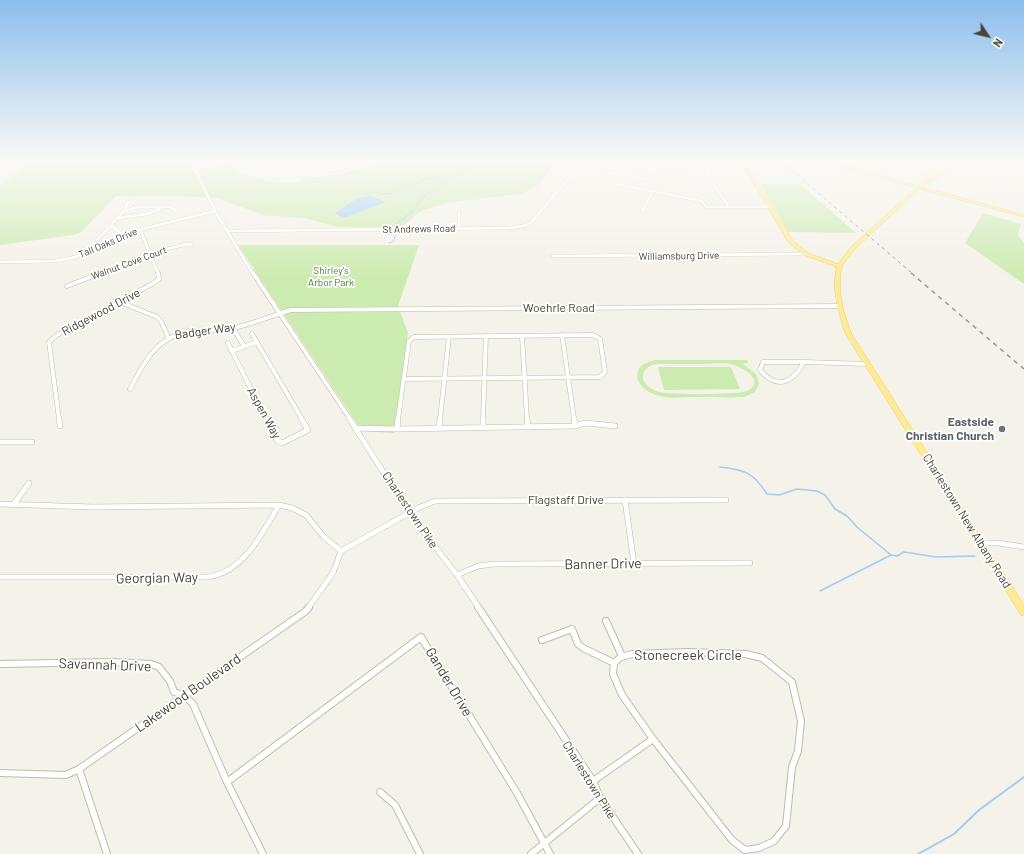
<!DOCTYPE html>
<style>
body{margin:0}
#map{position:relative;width:1024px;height:854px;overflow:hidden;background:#f5f2e9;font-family:Barlow,sans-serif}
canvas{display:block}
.north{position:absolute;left:968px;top:16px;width:40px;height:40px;-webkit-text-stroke:3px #fff;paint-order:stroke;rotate:125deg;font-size:11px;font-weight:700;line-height:16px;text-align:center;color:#494336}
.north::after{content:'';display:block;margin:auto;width:14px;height:18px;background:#494336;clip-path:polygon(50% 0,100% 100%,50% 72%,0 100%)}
</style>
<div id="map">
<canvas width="1024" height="854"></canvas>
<div class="north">N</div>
</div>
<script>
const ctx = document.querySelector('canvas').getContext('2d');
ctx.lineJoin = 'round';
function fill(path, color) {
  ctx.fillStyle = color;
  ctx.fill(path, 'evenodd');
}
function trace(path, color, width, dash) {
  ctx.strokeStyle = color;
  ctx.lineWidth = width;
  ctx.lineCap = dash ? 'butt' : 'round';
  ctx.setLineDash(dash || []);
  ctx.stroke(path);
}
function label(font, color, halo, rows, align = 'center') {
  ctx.font = font + ' Barlow,sans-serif';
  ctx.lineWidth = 3.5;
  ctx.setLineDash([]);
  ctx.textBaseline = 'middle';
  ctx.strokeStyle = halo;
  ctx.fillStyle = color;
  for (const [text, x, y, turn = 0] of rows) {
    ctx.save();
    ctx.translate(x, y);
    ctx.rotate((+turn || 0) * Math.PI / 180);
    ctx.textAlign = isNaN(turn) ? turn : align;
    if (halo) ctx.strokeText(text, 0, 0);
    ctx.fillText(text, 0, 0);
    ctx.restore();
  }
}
const green = new Path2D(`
 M31,161h158l3,10 39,-6 6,7c14,4 41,13 55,11 8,0 9,-6 21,-6l75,-16h168l-19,25 -16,8 -72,8 -30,10 -17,15h-64l-34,-9 -40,-3 -48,-17 -34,-2h-66l-35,36 -8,3 -73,10v-59z
 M761,184h39l56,49 -68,-1z
 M983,213l38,11 -3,10 6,10v40l-59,-41z
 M238,245h181l-21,61 10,27 -14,100 -32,-2z
 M655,360h92l1,3 -5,1 13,10 3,10 -4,8 -11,5c-17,1 -33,0 -50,0 -11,0 -23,2 -34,-1 -10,-2 -27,-12 -22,-25 2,-7 10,-9 17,-11zM725,363c13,1 44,17 22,28 -9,4 -77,4 -88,1 -7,-2 -17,-8 -16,-16 0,-6 5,-9 9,-11 8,-2 17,-1 24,-1 17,0 33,0 49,-1z
 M658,367h73l9,22 -76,1z`);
const water = new Path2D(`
 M370,196l16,6 -40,15h-4l-7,-4 23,-15z`);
const streamFar2 = new Path2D(`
 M526,161l5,5v11l5,2
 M410,186l17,-7 31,-4 24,-14
 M364,197l1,-3 10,-2 8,2 10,-1 15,-6
 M397,227l-1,-3 16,-12 13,-17 25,-16
 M389,243l5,-2 2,-11`);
const streamFar1 = new Path2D(`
 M720,467c25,3 33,5 47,27l12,1 18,-6 20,2 8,4 10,14 12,7 10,11 34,28 6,1 7,-4 32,5 39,-1
 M820,591l71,-36`);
const stream = new Path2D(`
 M918,854l36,-20 25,-24 45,-33`);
const minorFar3 = new Path2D(`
 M191,161l24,50 38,63
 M257,161c15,3 29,11 45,14 26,4 56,-8 82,-14
 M612,161l-6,9 2,2 40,8
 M695,161l-6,16 6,1 4,-10 10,2
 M710,161l-2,16 21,30
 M723,161l23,5
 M612,162l57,10 6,-11
 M0,166l6,-5
 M196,169l48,-8
 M616,184l86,17 4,6h63
 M126,209v-3l5,-6
 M642,211l11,-20
 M459,213v15
 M117,218l30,-4 13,-5
 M140,229l18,45
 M227,231l281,-3 15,-2 8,-3 52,-62
 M123,235l-12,-10 12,-13 14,-5h34l5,4
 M97,240l14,-14
 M553,256l253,-2
 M0,262l55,-1 17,-3 16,-6 38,-19 89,-22
 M98,274l53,-21 36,-9 5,1`);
const minorFar2 = new Path2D(`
 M253,273l97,146
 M67,286l34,-13
 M120,302l37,15 4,4 7,16
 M233,328l11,18
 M252,334l50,85
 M562,335l12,84
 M522,336l5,83
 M228,343l38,76
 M231,351l26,-9
 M763,362h41c-11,20 -26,29 -44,8z
 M804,362l63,2
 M130,389c17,-31 27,-54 65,-58 11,-1 23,0 34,-2 21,-4 41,-13 62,-19l548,-4
 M59,419l-10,-77 8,-7 95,-51 7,-5 -1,-6
 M398,419l11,-78 5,-4 179,-2 7,4 5,33 -5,5 -196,2
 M440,419l9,-82
 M483,419l3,-83`);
const minorFar1 = new Path2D(`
 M59,418l1,8
 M266,418l11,22 5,3 26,-13 -7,-12
 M349,418l60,95 48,62 22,33
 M527,418l1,9
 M574,418l1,8
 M356,428l41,1 178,-3 11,-3 29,3
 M483,428v-10
 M397,429l1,-11
 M439,429l1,-11
 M0,442h32
 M625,500l9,64
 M0,504l93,3 186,-2 13,3 14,7 18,22 17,14
 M14,504l15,-21
 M981,543h17l26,4
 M457,575l21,-9 16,-2 256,-1
 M0,577h208c36,-5 54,-44 71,-72
 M308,608l25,-35 8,-22 77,-43 17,-7 291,-1`);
const minor = new Path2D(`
 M478,607l115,174 7,17 38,56
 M606,621l16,35
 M542,640l30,-11 6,15 5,4 31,15
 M688,652l58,2 16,4 30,24 9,39 -3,30 -6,16 -6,59 -12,15 -15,7 -14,2 -13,-10 -79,-101 -31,-44 -9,-21 1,-11 7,-6 11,-3z
 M0,664l113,-2 38,2 8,3 11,14 4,11 10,3 9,9 34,78 36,72
 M79,769l28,85
 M0,773l66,2 13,-6 227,-158 3,-4
 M593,781l60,-42
 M227,782l194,-145 96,156 33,61
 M380,792l15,13 25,49
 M531,854l69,-56`);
const major = new Path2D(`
 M741,161h4l48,80 15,12 30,11 13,-17 65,-59 -95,-27h6l91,25 9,-13 13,-12h4l-15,14 -5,7 12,-7 15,-14h3l-16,16 -16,10 102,28v2l-105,-28 -64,60 -12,15 -3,10v17l3,18 8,24 173,272v11l-3,-1 -176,-282c-6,-21 -14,-44 -8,-66l-33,-12 -15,-12z`);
const railFar1 = new Path2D(`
 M781,161l132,113`);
const rail = new Path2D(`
 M911,273l113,96`);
const markers = [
 [1002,429,4,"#6b7280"]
];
const farStreetnames = [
 ["St Andrews Road",419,229,-1],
 ["Tall Oaks Drive",108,243,-23],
 ["Williamsburg Drive",679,256,-1],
 ["Walnut Cove Court",129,263,-20]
];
const farParknames = [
 ["Shirley's",331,271],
 ["Arbor Park",331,283]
];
const streetNames = [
 ["Woehrle Road",559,308],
 ["Ridgewood Drive",101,312,-28],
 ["Badger Way",205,331,-8],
 ["Aspen Way",264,413,61],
 ["Flagstaff Drive",566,500],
 ["Charlestown Pike",410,510,56],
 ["Charlestown New Albany Road",967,521,58],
 ["Charlestown Pike",589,780,58]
];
const worshipNames = [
 ["Eastside",994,422],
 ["Christian Church",994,436]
];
const nearStreetnames = [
 ["Banner Drive",603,564,-1],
 ["Georgian Way",157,578,-1],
 ["Stonecreek Circle",688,655],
 ["Savannah Drive",105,665,2],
 ["Gander Drive",449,682,59],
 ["Lakewood Boulevard",188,693,-35]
];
fill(green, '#cbebb0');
fill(water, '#a2ccf4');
trace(streamFar2, '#a2ccf4', 1);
trace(streamFar1, '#a2ccf4', 1.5);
trace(stream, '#a2ccf4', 2);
trace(minorFar3, '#c1bbaa', 3.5);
trace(minorFar2, '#c1bbaa', 5);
trace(minorFar1, '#c1bbaa', 6);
trace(minor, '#c1bbaa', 8);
trace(major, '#eacc62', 1);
trace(minorFar3, '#fff', 3);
trace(minorFar2, '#fff', 4);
trace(minorFar1, '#fff', 5);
trace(minor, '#fff', 6);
fill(major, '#ffea98');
trace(railFar1, '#989898', 1, [3.5, 3.5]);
trace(rail, '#989898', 1.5, [4.5, 4.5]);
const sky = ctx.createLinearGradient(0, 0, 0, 281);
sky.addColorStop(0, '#8cbeed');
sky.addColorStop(0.57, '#faf9f5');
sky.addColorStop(1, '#faf9f500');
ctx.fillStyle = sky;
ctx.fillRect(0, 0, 1024, 281);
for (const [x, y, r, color] of markers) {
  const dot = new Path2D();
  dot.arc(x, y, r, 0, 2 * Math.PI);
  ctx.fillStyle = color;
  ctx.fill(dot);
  trace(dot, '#fff', 1.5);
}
label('10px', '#494336', '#fff', farStreetnames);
label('10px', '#407f26', '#fff', farParknames);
label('12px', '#494336', '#fff', streetNames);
label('bold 12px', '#5b616d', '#fff', worshipNames, 'right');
label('14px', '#494336', '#fff', nearStreetnames);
</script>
